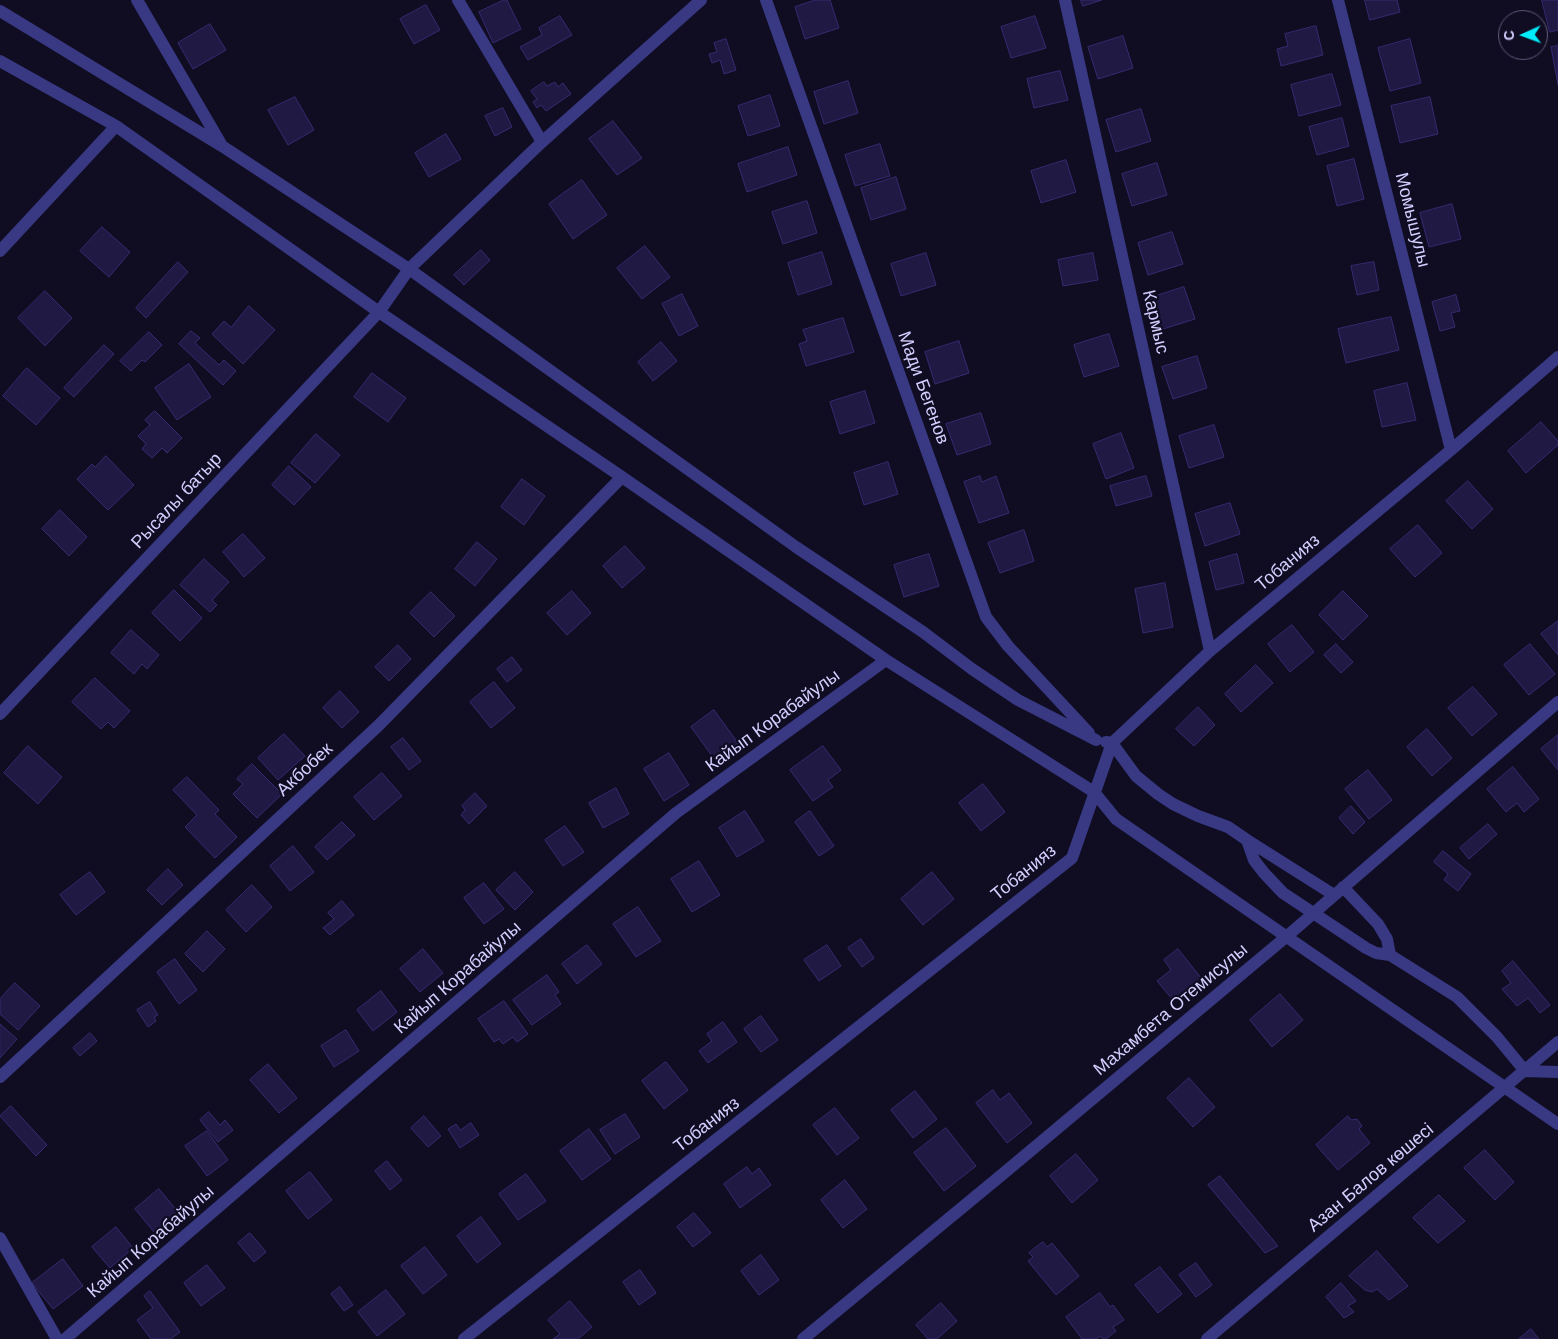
<!DOCTYPE html>
<meta charset="utf-8">
<style>
body{margin:0}
#map{position:relative;width:1558px;height:1339px;overflow:hidden;background:#100d23;font-family:Helvetica,sans-serif}
canvas{display:block}
.north{position:absolute;left:1498px;top:10px;width:50px;height:50px;box-sizing:border-box;background:#100d23;border:1px solid #5e5b7b;border-radius:50%;rotate:268deg;font-size:14px;font-weight:700;line-height:20px;text-align:center;color:#d3cfff}
.north::after{content:'';display:block;margin:auto;width:18px;height:22px;background:#00ecfa;clip-path:polygon(50% 0,100% 100%,50% 72%,0 100%)}
</style>
<div id="map">
<canvas width="1558" height="1339"></canvas>
<div class="north">С</div>
</div>
<script>
const ctx = document.querySelector('canvas').getContext('2d');
ctx.lineJoin = 'round';
function fill(path, color) {
  ctx.fillStyle = color;
  ctx.fill(path, 'evenodd');
}
function trace(path, color, width, dash) {
  ctx.strokeStyle = color;
  ctx.lineWidth = width;
  ctx.lineCap = dash ? 'butt' : 'round';
  ctx.setLineDash(dash || []);
  ctx.stroke(path);
}
function label(font, color, halo, rows, align = 'center') {
  ctx.font = font + ' Helvetica,sans-serif';
  ctx.lineWidth = 4.5;
  ctx.setLineDash([]);
  ctx.textBaseline = 'middle';
  ctx.strokeStyle = halo;
  ctx.fillStyle = color;
  for (const [text, x, y, turn = 0] of rows) {
    ctx.save();
    ctx.translate(x, y);
    ctx.rotate((+turn || 0) * Math.PI / 180);
    ctx.textAlign = isNaN(turn) ? turn : align;
    if (halo) ctx.strokeText(text, 0, 0);
    ctx.fillText(text, 0, 0);
    ctx.restore();
  }
}
const building = new Path2D(`
 M504,0h3l14,29 -28,14 -14,-31z
 M816,0h14l9,28 -34,11 -10,-32z
 M1081,0h21l-19,6z
 M1365,0h32l3,12 -30,8z
 M1542,0h16v30l-8,2z
 M426,5l14,25 -26,14 -14,-25z
 M560,16l12,19 -44,25 -8,-13 22,-12 -3,-7z
 M1035,16l11,32 -35,10 -10,-31z
 M210,24l16,26 -33,19 -15,-26z
 M1316,26l7,29 -42,11 -4,-17 11,-3 -3,-12z
 M1123,36l10,32 -35,11 -10,-32z
 M726,39l10,31 -12,4 -4,-14 -8,3 -3,-9 8,-2 -3,-9z
 M1410,39l11,44 -31,8 -12,-43z
 M1558,46v39l-7,-38z
 M1060,71l8,29 -34,8 -7,-29z
 M1332,74l9,31 -42,11 -8,-31z
 M848,81l10,32 -34,11 -10,-32z
 M544,82l3,4 8,-4 3,5 5,-4 8,11 -25,17 -5,-6 -4,3 -4,-6 4,-3 -6,-8z
 M770,95l10,31 -32,10 -10,-30z
 M295,97l19,33 -26,15 -20,-35z
 M1430,97l8,37 -38,9 -9,-37z
 M503,108l9,19 -17,9 -10,-20z
 M1141,109l10,32 -35,11 -10,-32z
 M1342,118l7,28 -32,9 -8,-28z
 M613,121l29,37 -25,17 -28,-36z
 M446,134l15,25 -32,18 -14,-24z
 M880,144l10,32 -35,10 -10,-31z
 M788,147l9,28 -50,17 -9,-28z
 M1354,159l10,40 -27,7 -10,-40z
 M1066,160l10,32 -35,11 -10,-32z
 M1157,163l10,32 -35,11 -10,-32z
 M896,177l10,32 -35,11 -10,-32z
 M582,180l25,35 -34,24 -24,-35z
 M807,201l10,32 -34,11 -11,-32z
 M1452,204l9,35 -32,8 -9,-34z
 M102,227l28,25 -21,25 -29,-26z
 M1172,232l11,32 -35,11 -10,-32z
 M645,246l25,31 -28,22 -25,-31z
 M481,250l9,10 -26,25 -10,-10z
 M822,252l10,32 -34,11 -10,-32z
 M926,253l10,32 -35,11 -10,-32z
 M1093,253l5,27 -35,6 -5,-26z
 M178,262l10,10 -42,46 -10,-10z
 M1374,262l5,28 -22,5 -6,-29z
 M1184,287l11,32 -35,11 -10,-32z
 M45,291l27,27 -27,28 -27,-28z
 M682,294l16,32 -19,10 -17,-32z
 M1456,295l4,16 -9,2 4,14 -15,4 -8,-29z
 M249,306l26,24 -32,34 -31,-30 12,-13 7,6z
 M1391,317l8,33 -53,13 -8,-34z
 M843,318l11,34 -48,14 -7,-22 8,-3 -4,-11z
 M191,331l9,7 -5,5 24,22 5,-5 12,11 -13,14 -44,-41z
 M149,332l13,13 -17,17 -3,-2 -11,11 -11,-10z
 M1109,334l10,32 -35,11 -10,-32z
 M959,341l10,32 -34,11 -10,-32z
 M661,342l16,19 -24,20 -15,-19z
 M104,345l10,9 -40,43 -10,-9z
 M1197,356l10,32 -34,11 -11,-32z
 M189,364l22,33 -34,23 -22,-32z
 M27,368l33,30 -24,27 -33,-29z
 M372,373l34,25 -18,24 -34,-25z
 M1407,383l9,37 -34,7 -8,-36z
 M865,391l10,32 -35,11 -10,-32z
 M155,411l27,27 -15,15 -5,-5 -10,10 -10,-9 4,-5 -8,-8 12,-11 -5,-5z
 M981,413l10,31 -34,11 -11,-31z
 M1541,422l17,19v4l-32,28 -18,-22z
 M1214,425l10,32 -35,11 -10,-32z
 M1121,433l13,35 -28,11 -13,-35z
 M316,434l24,21 -25,28 -24,-20z
 M106,456l28,29 -26,25 -31,-31 15,-15 3,3z
 M888,462l10,32 -34,11 -10,-32z
 M289,466l22,21 -17,18 -22,-20z
 M980,476l2,6 14,-6 13,37 -30,10 -15,-41z
 M1146,476l6,20 -36,10 -6,-20z
 M522,479l23,17 -21,29 -23,-18z
 M1468,481l25,28 -21,20 -26,-28z
 M1230,503l10,31 -35,12 -10,-32z
 M60,510l27,27 -18,19 -27,-27z
 M1418,525l24,28 -27,24 -25,-28z
 M1024,530l10,31 -34,12 -12,-30z
 M243,534l22,24 -21,19 -21,-25z
 M477,542l20,17 -22,27 -20,-17z
 M625,546l20,22 -23,20 -19,-22z
 M929,554l10,32 -35,11 -10,-32z
 M1237,554l7,29 -28,7 -7,-28z
 M204,559l25,23 -17,18 5,5 -7,7 -30,-27z
 M1165,583l8,44 -30,6 -8,-44z
 M174,590l28,28 -22,23 -28,-28z
 M572,591l19,22 -24,22 -20,-22z
 M1343,591l25,25 -25,24 -24,-25z
 M431,592l24,24 -21,21 -24,-24z
 M1558,621v34l-17,-21z
 M1292,625l22,27 -24,20 -22,-28z
 M131,630l28,25 -12,14 -5,-5 -8,10 -23,-21z
 M1336,644l17,18 -12,11 -17,-18z
 M1530,644l25,30 -26,21 -25,-30z
 M398,645l13,14 -22,22 -14,-14z
 M512,657l10,13 -15,12 -10,-13z
 M1256,665l17,18 -32,29 -16,-18z
 M95,678l35,33 -16,17 -6,-6 -7,7 -29,-27z
 M494,682l21,26 -24,20 -21,-26z
 M1473,687l24,27 -25,22 -24,-28z
 M340,691l19,21 -17,16 -19,-20z
 M1198,707l17,18 -21,21 -18,-17z
 M714,710l24,33 -23,17 -24,-33z
 M1427,729l25,29 -20,18 -25,-29z
 M284,734l21,22 -27,24 -20,-22z
 M1558,735v35l-17,-21z
 M403,738l18,23 -12,9 -18,-23z
 M28,746l34,31 -24,27 -34,-31z
 M823,746l18,24 -13,10 5,7 -20,14 -23,-31z
 M669,753l20,32 -25,16 -20,-32z
 M252,764l30,30 -25,24 -24,-24 10,-10 -6,-5z
 M1513,767l26,32 -15,13 -7,-9 -11,9 -19,-23z
 M1368,770l24,30 -23,19 -24,-30z
 M382,773l20,23 -28,24 -20,-23z
 M187,777l32,33 -4,4 22,23 -22,21 -30,-31 12,-12 -24,-25z
 M983,784l22,28 -24,19 -22,-28z
 M616,788l13,26 -26,14 -14,-25z
 M475,793l12,13 -18,18 -8,-9 4,-5 -3,-4z
 M1351,806l14,16 -12,12 -14,-16z
 M745,811l19,30 -27,16 -18,-29z
 M810,811l24,35 -15,10 -24,-34z
 M342,822l13,13 -28,25 -12,-13z
 M1488,824l9,10 -28,25 -9,-11z
 M565,826l19,26 -21,14 -18,-26z
 M293,846l21,26 -24,19 -20,-25z
 M1443,851l28,23 -13,17 -14,-11 4,-6 -14,-12z
 M699,861l21,34 -28,17 -21,-33z
 M168,869l15,16 -21,20 -15,-15z
 M90,872l15,20 -29,23 -16,-20z
 M515,872l18,20 -18,18 -19,-20z
 M932,872l22,27 -31,26 -22,-26z
 M484,883l20,26 -20,15 -20,-26z
 M252,885l20,22 -26,25 -20,-22z
 M342,901l12,14 -24,20 -7,-7 11,-9 -6,-6z
 M638,907l23,34 -25,16 -23,-33z
 M207,931l18,18 -22,23 -18,-18z
 M861,939l13,19 -12,9 -14,-19z
 M587,945l15,19 -25,20 -15,-20z
 M827,945l14,21 -22,15 -15,-21z
 M423,949l20,24 -23,19 -20,-23z
 M1178,949l24,30 -28,22 -17,-20 14,-11 -7,-10z
 M175,959l22,31 -18,14 -22,-32z
 M1513,961l37,44 -10,8 -12,-15 -11,8 -15,-17 9,-6 -9,-12z
 M547,975l12,17 -4,3 6,9 -29,21 -19,-25z
 M15,983l25,23 -22,24 -18,-16v-15z
 M381,991l16,21 -24,19 -16,-21z
 M1280,994l23,26 -31,27 -22,-27z
 M504,1001l24,33 -11,8 -4,-5 -10,7 -4,-5 -5,3 -16,-23z
 M150,1002l8,13 -4,2 2,4 -8,6 -11,-17z
 M761,1016l17,24 -17,12 -17,-23z
 M723,1022l14,20 -29,21 -9,-12 13,-10 -5,-7z
 M0,1024l17,15 -17,19z
 M346,1030l13,21 -25,16 -13,-21z
 M90,1033l7,8 -17,15 -7,-8z
 M666,1062l22,28 -24,19 -22,-28z
 M268,1064l29,34 -18,15 -29,-33z
 M1189,1078l26,29 -22,20 -26,-29z
 M993,1090l7,10 9,-7 23,30 -25,20 -31,-40z
 M915,1091l22,28 -24,19 -22,-28z
 M11,1106l36,39 -11,11 -36,-40z
 M835,1108l24,30 -22,17 -24,-30z
 M209,1112l11,13 5,-5 8,10 -15,12 -18,-22z
 M625,1114l15,23 -25,17 -15,-24z
 M424,1116l17,20 -13,11 -17,-19z
 M1348,1116l3,4 6,-1 5,7 -3,3 11,14 -32,27 -22,-25z
 M471,1123l8,12 -19,13 -12,-19 8,-5 4,6z
 M946,1128l30,38 -32,25 -30,-38z
 M589,1129l22,30 -29,21 -22,-29z
 M207,1131l21,29 -21,16 -22,-30z
 M1485,1150l29,32 -19,18 -31,-32z
 M1076,1154l22,26 -26,23 -22,-27z
 M387,1161l15,19 -12,10 -15,-19z
 M747,1167l5,7 7,-6 12,17 -31,23 -16,-24z
 M310,1172l22,28 -24,19 -22,-28z
 M526,1174l20,27 -28,19 -19,-26z
 M1220,1176l58,70 -13,7 -57,-68z
 M845,1180l22,29 -24,19 -22,-28z
 M159,1189l19,23 -24,20 -19,-23z
 M1439,1195l26,26 -27,22 -25,-25z
 M694,1213l17,20 -18,14 -16,-20z
 M481,1217l20,27 -24,19 -20,-27z
 M116,1227l17,21 -23,20 -18,-21z
 M250,1233l16,19 -12,10 -16,-19z
 M1043,1242l4,5 5,-4 27,33 -23,19 -28,-34 5,-4 -4,-4z
 M425,1247l22,28 -24,19 -22,-28z
 M1377,1251l31,35 -19,14 -12,-11 -5,3 -7,-2 -16,-14z
 M761,1255l18,25 -20,15 -18,-24z
 M63,1259l20,27 -30,23 -21,-26z
 M1196,1263l16,22 -16,12 -17,-22z
 M207,1265l18,23 -24,18 -17,-23z
 M1160,1267l22,27 -24,19 -23,-28z
 M640,1270l16,23 -17,12 -16,-23z
 M1341,1283l15,18 -8,5 6,6 -10,6 -18,-21z
 M340,1287l13,18 -9,6 -13,-17z
 M386,1290l19,24 -28,22 -19,-24z
 M150,1291l30,41 -9,7h-20l-14,-19 16,-12 -9,-12z
 M1100,1293l10,14 3,-2 11,15 -11,7 3,4 -10,8h-3l-2,-3 -5,3h-14l-16,-22z
 M570,1301l22,26 -14,12h-25l7,-5 -12,-14z
 M941,1303l16,18 -20,18h-9l-12,-14z
 M1531,1329l8,10h-20z`);
const minor = new Path2D(`
 M137,0l84,144
 M458,0l84,142
 M766,0l220,617 22,29 81,87
 M1065,0l145,651
 M1338,0l113,450
 M0,11l222,135 187,123 133,-127 159,-142
 M0,61l116,65 263,186 243,165 264,183 208,132 22,27 442,305
 M0,251l116,-125
 M0,714l379,-402 30,-43 387,278 127,85 49,37 46,31 78,40
 M1106,742l6,1 24,33 22,18 15,10 25,12 30,11 19,13 7,20 10,13 19,20 83,55 10,5 14,2 67,42 40,40 28,34 33,1
 M1247,840l87,55
 M1343,887l35,37 9,15 3,16
 M0,1077l378,-351 244,-249
 M0,1238l57,101
 M65,1339l611,-526 210,-153
 M464,1339l608,-481 40,-115 98,-92 241,-201 107,-93
 M803,1339l201,-166 282,-236 272,-235
 M1207,1339l351,-297`);
const streetNames = [
 ["Момышулы",1412,220,76],
 ["Кармыс",1155,322,77],
 ["Мади Бегенов",923,388,70],
 ["Рысалы батыр",177,501,-47],
 ["Тобанияз",1288,563,-40],
 ["Кайып Корабайулы",773,721,-36],
 ["Акбобек",305,770,-43],
 ["Тобанияз",1024,873,-39],
 ["Кайып Корабайулы",458,978,-41],
 ["Махамбета Отемисулы",1171,1010,-40],
 ["Тобанияз",707,1125,-38],
 ["Азан Балов көшесі",1371,1178,-40],
 ["Кайып Корабайулы",151,1242,-41]
];
fill(building, '#201944');
trace(building, '#362b70', 1);
trace(minor, '#383883', 12);
label('18px', '#d3cfff', '#100d23', streetNames);
</script>
